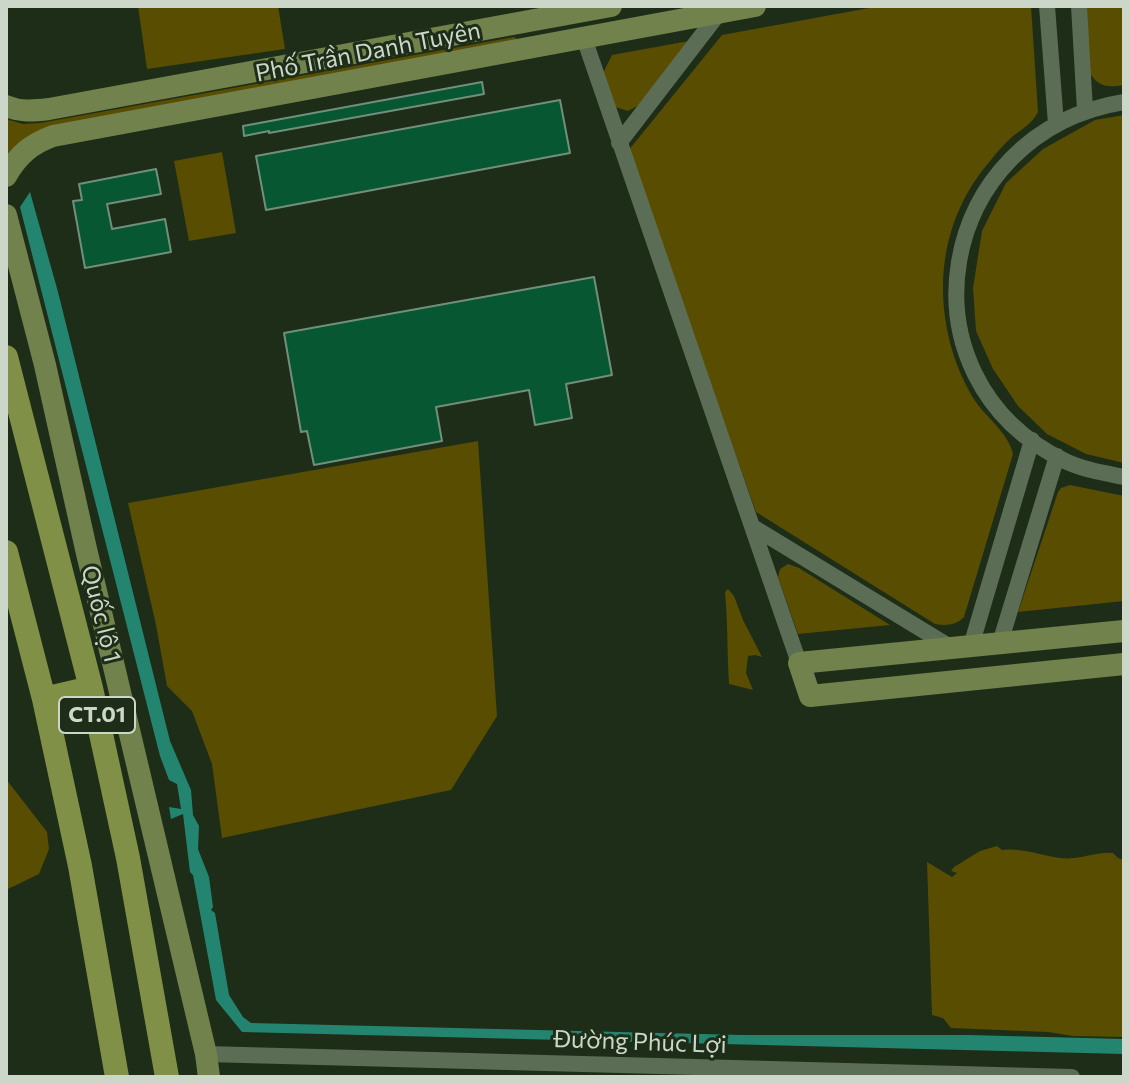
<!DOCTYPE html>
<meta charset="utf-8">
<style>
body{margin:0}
#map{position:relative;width:1130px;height:1083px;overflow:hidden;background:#1d2d18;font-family:Commissioner,sans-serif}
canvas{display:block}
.frame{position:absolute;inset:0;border:8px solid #ccd7c9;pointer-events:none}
</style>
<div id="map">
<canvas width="1130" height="1083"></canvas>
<div class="frame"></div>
</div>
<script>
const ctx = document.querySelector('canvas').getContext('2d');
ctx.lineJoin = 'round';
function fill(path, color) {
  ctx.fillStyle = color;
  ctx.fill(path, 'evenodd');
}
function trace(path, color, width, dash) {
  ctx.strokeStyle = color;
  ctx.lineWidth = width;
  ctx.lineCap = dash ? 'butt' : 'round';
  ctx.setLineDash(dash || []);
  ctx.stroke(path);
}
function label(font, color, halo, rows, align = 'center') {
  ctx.font = font + ' Commissioner,sans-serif';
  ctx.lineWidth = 6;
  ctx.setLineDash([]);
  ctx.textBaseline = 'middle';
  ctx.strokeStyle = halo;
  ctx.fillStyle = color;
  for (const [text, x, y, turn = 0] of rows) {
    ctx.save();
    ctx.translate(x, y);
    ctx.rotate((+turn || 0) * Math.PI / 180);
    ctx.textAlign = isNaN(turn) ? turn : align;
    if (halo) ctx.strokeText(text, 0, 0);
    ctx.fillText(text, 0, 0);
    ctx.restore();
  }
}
const green = new Path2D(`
 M138,6h140l7,43 -138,20z
 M880,6h151l7,106c-6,12 -16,17 -26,25 -8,7 -15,15 -21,23 -51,58 -60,135 -33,207 5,13 12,27 20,38 12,15 31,30 35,49l-49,163c-7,8 -18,9 -29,7l-179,-112 -128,-361 94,-116z
 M1085,6h39v79c-17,3 -28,2 -36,-16z
 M514,37l4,3 -476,90c-19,8 -25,15 -36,32v-43l17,5 17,-1z
 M689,41l-50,64 -11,6 -13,-4 -12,-34 9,-18z
 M1124,115v348l-38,-9 -39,-20 -29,-28 -25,-37 -17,-38 -3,-43 9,-57 24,-48 37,-34 52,-29z
 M222,152l14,81 -47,8 -15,-80z
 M478,441l19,275 -46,74 -229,48 -10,-74 -20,-53 -25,-25 -11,-61 -28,-122z
 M1070,485l54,11v105l-106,11 40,-120 3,-4z
 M788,564l11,4 91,57 -92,9 -20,-57 2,-8z
 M728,589l6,7 9,24 19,37 -7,-2 -7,1 -2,17 7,17 -24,-6c-2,-31 -1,-61 -4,-92z
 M6,779l41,53 2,17 -10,25 -33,16z
 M997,846l5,4c27,-3 49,11 72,8 13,-1 24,-6 39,-5l5,5 6,2v177l-51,-1 -25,-4 -97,-4 -8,-10 -11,-3 -5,-153 25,15 5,-4 -6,-2 3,-4 26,-16z`);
const water = new Path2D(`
 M30,192l28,100 112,449 21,49 2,25 6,11 -1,23 11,28 4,30 -2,3 4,3 14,82 14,22 8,6 491,12h226l156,4v15l-882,-22 -26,-32 -23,-125 -3,-3 -7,-58 -12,5 -2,-12 12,2 -4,-25 -8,-4 -9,-24 -140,-549z`);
const building = new Path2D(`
 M482,82l2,12 -215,39v-2l-25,5 -1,-10z
 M560,100l10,53 -304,57 -10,-54z
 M156,169l5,25 -54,10 5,25 53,-10 6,33 -86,16 -12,-67 9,-1 -3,-16z
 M594,277l18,98 -46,9 6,34 -37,7 -6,-35 -93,17 6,34 -128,24 -7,-34 -6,1 -17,-99z`);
const minor = new Path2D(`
 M1047,6l9,118
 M1079,6l6,104
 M584,38l215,625
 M1124,102c-188,30 -232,275 -59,359 19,9 39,12 59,16
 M619,143l100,-130
 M753,527l199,121
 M1000,643l57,-187
 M971,646l61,-206
 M206,1054l866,23`);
const major = new Path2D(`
 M6,106c14,6 27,5 43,3l562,-103
 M6,176c12,-21 25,-32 47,-40l702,-130
 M6,215l39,150 41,184 120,505 3,23
 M1124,631l-325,32 11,33 314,-32`);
const highway = new Path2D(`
 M6,357l85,331 37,170 39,219
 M6,552l38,147 36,167 37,211
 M44,699l47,-11`);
const shields = [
 [97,715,76]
];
const shieldNames = [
 ["CT.01",97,715]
];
const streetNames = [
 ["Phố Trần Danh Tuyên",368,52,-11],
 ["Quốc lộ 1",101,614,76],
 ["Đường Phúc Lợi",640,1042,2]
];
fill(green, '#584d00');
fill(water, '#238570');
fill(building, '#075733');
trace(building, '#718f7c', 2);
trace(minor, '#5b6d54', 16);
trace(major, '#72824c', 22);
trace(highway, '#819047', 24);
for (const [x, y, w] of shields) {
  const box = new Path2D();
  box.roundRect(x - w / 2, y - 18, w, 36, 6);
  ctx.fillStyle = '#1d2d18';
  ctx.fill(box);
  trace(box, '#ccd7c9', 2);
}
label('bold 22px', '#ccd7c9', null, shieldNames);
label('24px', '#ccd7c9', '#1d2d18', streetNames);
</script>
